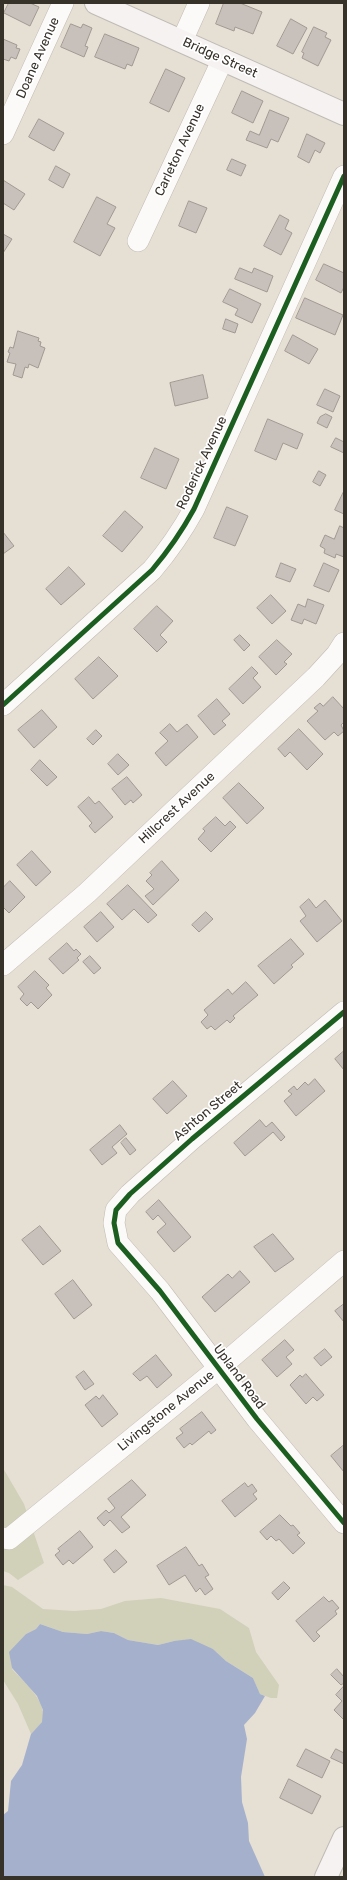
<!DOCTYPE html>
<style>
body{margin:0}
#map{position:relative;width:347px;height:1880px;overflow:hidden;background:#e6dfd4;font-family:Rubik,sans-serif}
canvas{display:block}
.frame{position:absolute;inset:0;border:4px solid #363129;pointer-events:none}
</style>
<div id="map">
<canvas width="347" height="1880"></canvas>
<div class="frame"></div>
</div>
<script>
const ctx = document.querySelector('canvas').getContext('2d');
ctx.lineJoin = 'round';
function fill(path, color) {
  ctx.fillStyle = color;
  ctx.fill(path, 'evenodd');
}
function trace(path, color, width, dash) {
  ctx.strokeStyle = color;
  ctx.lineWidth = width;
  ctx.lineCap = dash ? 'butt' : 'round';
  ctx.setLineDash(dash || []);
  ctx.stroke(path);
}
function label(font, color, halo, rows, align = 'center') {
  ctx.font = font + ' Rubik,sans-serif';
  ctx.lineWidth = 3.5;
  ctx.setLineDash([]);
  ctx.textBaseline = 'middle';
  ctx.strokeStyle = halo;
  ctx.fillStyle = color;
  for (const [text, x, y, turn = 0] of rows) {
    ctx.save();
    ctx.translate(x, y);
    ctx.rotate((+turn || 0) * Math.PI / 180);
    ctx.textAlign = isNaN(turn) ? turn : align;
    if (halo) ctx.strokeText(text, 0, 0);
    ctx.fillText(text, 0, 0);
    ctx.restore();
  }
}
const green = new Path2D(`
 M3,1468l21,36 20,59 -26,17 -9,-7 -6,-2z
 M3,1585l9,2 31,22 31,2 27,-2 24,-8 36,-3 59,11 29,19 7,24 23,33 -2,13h-6l-11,-4 -7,-16 -27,-17 -13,-12 -39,-8 -16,4 -30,-5 -14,-7 -13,-2 -14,3 -24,-2 -23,-8 -4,5 -10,5 -14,35c11,12 38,35 30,53 -2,4 -8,8 -11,12l-13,-30 -15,-24z`);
const water = new Path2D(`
 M40,1624l23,8 24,2 14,-3 13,2 14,7 30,5 16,-4 17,-2 22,10 13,12 27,17 7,16 5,2 -10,17 -11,12 3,14 -6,38 1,25 6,21 1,18 16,36h-262v-62l5,-4 3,-30 11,-16 9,-31 11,-12 1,-12 -6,-14 -25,-28 -3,-16 17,-18 10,-5z`);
const building = new Path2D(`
 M9,3h21l9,4 -9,19 -26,-13z
 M224,3h16l22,9 -9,22 -18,-7 -1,4 -18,-7z
 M291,19l16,9 -14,26 -16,-8z
 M71,24l10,4 2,-4 9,4 -7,18 3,1 -4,10 -23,-10z
 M314,27l13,6 -2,4 6,3 -13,26 -16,-8 2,-5 -2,-1z
 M105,34l34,14 -7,18 -5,-2 -2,5 -30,-12z
 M3,39l14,6 -1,3 4,1 -4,10 -5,-2 -2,4 -6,-2z
 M166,69l19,9 -16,34 -19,-9z
 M242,91l21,10 -10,22 -21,-10z
 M270,110l19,8 -11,24 -7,-3 -4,9 -21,-8 4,-9 9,4z
 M39,119l25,14 -10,18 -25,-14z
 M307,134l18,9 -5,10 -5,-3 -6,13 -11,-6z
 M232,159l14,6 -5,11 -14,-6z
 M56,166l14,8 -7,14 -14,-8z
 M3,180l22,14 -11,16 -11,-7z
 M97,197l19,10 -9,17 8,4 -15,28 -26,-14z
 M189,201l18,7 -11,25 -17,-7z
 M280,215l9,5 -4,9 7,4 -11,22 -17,-9z
 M3,234l9,5 -9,14z
 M324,264l20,9v14l-3,6 -25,-13z
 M240,268l12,5 2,-5 19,8 -6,16 -32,-13z
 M230,289l31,15 -9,19 -17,-8 3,-6 -15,-7z
 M305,298l38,17 -8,20 -39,-17z
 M226,319l12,5 -3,9 -12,-4z
 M18,331l21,7 -1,3 3,1 -1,4 5,2 -7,20 -9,-4 -1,4 -3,-1 -3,11 -9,-3 3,-11 -9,-2 3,-9 -2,-1 2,-5 3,1z
 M293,335l25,14 -9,15 -24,-13z
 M203,375l5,23 -33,8 -5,-23z
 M325,389l15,7 -7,16 -16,-7z
 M326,414l6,3 -5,11 -10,-5 3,-6z
 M268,419l35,15 -6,15 -14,-6 -7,17 -21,-9z
 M336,438l8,4v11l-13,-6z
 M155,448l24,11 -13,30 -25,-11z
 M319,471l7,4 -6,11 -7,-4z
 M344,491v23l-9,-4z
 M227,507l21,9 -13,30 -21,-8z
 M125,511l18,16 -21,25 -19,-16z
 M340,526l4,2v29l-8,-3 -1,4 -11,-5 1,-4 -5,-3 5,-11 9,4z
 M3,532l11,14 -11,8z
 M281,563l15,6 -6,13 -14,-5z
 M324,563l15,7 -10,22 -15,-6z
 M69,567l16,17 -24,21 -15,-16z
 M271,595l15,16 -14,13 -15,-16z
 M308,599l16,6 -8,19 -12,-5 -2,5 -11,-4 7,-16 7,3z
 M157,606l16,15 -13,14 7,7 -10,10 -23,-23z
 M240,635l10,10 -6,6 -10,-11z
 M277,640l15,14 -8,8 3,2 -11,11 -17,-18z
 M99,657l19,19 -25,23 -18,-20z
 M252,667l6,6 -5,5 8,9 -18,17 -14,-15z
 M333,697l11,12v13l-3,3 3,6 -6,5 -4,-4 -9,8 -18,-19 11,-10 -4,-3 6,-5 3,3z
 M217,699l13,15 -8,7 4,4 -12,10 -16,-19z
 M42,710l15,17 -23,21 -16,-18z
 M170,724l7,8 10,-8 11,13 -32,29 -11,-13 13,-12 -8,-8z
 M299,729l24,25 -16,16 -17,-18 -5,5 -7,-8z
 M96,730l6,6 -9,9 -6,-6z
 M118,754l11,11 -11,10 -10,-11z
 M40,760l17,17 -10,9 -16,-16z
 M127,777l15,18 -9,8 -2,-3 -6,5 -13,-16z
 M239,783l25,25 -17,16 -24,-26z
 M89,797l6,7 4,-3 14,16 -18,16 -6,-7 3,-3 -14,-16z
 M216,817l9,9 5,-5 6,6 -25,25 -13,-13 7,-8 -2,-2z
 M32,851l19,21 -15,14 -19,-21z
 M162,861l17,19 -26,25 -8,-9 9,-7 -8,-8 6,-6 -2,-2z
 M10,881l15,16 -16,16 -6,-6v-19z
 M128,885l29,30 -9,8 -14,-14 -12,11 -15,-16z
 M309,899l7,9 9,-8 17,21 -25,21 -17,-21 6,-5 -6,-9z
 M101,912l13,15 -17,15 -13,-15z
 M206,912l7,7 -14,13 -7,-7z
 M291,939l13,15 -13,11 2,2 -19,17 -16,-18z
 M67,943l7,8 2,-2 5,5 -4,4 2,2 -16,14 -14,-15z
 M90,956l11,12 -7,6 -11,-12z
 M35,971l14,14 -3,3 6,7 -14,14 -7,-7 -4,4 -7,-7 4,-5 -6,-7z
 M246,982l12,13 -25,21 2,2 -5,5 -3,-3 -12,10 -4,-4 -4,3 -6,-7 7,-7 -4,-5 24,-21 4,5z
 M344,1051v19l-9,-11z
 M315,1079l10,12 -29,25 -12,-15 8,-7 -4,-3 6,-5 3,4 8,-8 3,3z
 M173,1081l14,15 -20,18 -14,-15z
 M260,1120l6,7 6,-5 13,15 -4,4 -8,-9 -28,24 -11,-13z
 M120,1125l7,9 -15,13 5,6 -15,12 -12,-15z
 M126,1138l10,12 -6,5 -9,-12z
 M159,1200l32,37 -17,15 -17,-20 9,-8 -8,-9 -5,5 -7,-8z
 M40,1226l21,25 -18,14 -21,-25z
 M273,1234l21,25 -19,13 -21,-25z
 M240,1271l10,11 -35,30 -13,-15 26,-23 4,4z
 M73,1280l19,25 -18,14 -19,-25z
 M344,1304v18l-9,-11z
 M285,1340l9,10 -8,7 6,7 -15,13 -15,-17z
 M325,1349l7,8 -11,9 -7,-8z
 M156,1355l16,20 -15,13 -10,-12 -7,5 -7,-7z
 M84,1371l10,13 -9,6 -9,-13z
 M306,1374l18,21 -7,6 -4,-4 -7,7 -16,-19 10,-10 2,2z
 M103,1395l15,19 -16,13 -17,-22 11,-9 3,3z
 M202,1412l14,18 -5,4 -2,-3 -17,14 -2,-2 -6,5 -8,-10 7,-5 -3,-4z
 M344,1445v27l-13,-16z
 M132,1480l14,15 -25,22 9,10 -8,6 -12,-13 -6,6 -7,-8 9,-8 3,3 6,-5 -7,-9z
 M245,1483l3,4 4,-3 5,7 -4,3 4,5 -22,18 -13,-16z
 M280,1515l11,11 2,-1 7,8 -3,2 8,8 -12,11 -14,-15 -3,2 -5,-5 -4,4 -7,-8z
 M80,1531l13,16 -20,17 -4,-4 -6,5 -8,-10 5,-4 -2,-2z
 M186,1547l13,19 3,-2 7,11 -4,2 8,12 -8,6 -5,-7 -4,4 -11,-17 -16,10 -12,-19z
 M116,1550l11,12 -13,11 -10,-13z
 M284,1582l6,6 -12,12 -6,-7z
 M324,1597l5,5 3,-2 7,8 -4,3 2,3 -21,18 4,4 -6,6 -18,-21z
 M337,1669l7,8v6l-3,2 -10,-10z
 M344,1686v34l-10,-10 8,-9 -6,-6z
 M306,1749l24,12 -8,17 -25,-12z
 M336,1749l8,4v11l-13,-6z
 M289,1779l32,17 -9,18 -32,-16z`);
const minor = new Path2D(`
 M182,41l17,-38
 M3,134l60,-131
 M138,241l85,-182
 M3,705l149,-135c17,-20 30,-39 42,-61l150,-333
 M3,965l84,-72 229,-216 21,-23 7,-11
 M344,1012l-152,127 -62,55 -14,16 -2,13 4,20 42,48 97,128 87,104
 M3,1538l6,1 210,-171 125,-107`);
const major = new Path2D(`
 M96,3l248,111
 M326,1877l18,-39`);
const cycleway = new Path2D(`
 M3,705l149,-135c17,-20 30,-39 42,-61l150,-333
 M344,1012l-152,127 -62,55 -14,16 -2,13 4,20 42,48 97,128 87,104`);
const streetNames = [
 ["Doane Avenue",38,58,-66],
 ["Bridge Street",220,58,24],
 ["Carleton Avenue",180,150,-65],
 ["Roderick Avenue",202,463,-65],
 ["Hillcrest Avenue",177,808,-43],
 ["Ashton Street",208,1111,-40],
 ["Upland Road",239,1377,53],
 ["Livingstone Avenue",166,1411,-39]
];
fill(green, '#d1d1ba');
fill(water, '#a5b1cc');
fill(building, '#c8c0ba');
trace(building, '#a19993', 1);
trace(minor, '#c1bbb2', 22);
trace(major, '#bfbbb5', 24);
trace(minor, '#fbfaf9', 21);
trace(major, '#f6f2f1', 22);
trace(cycleway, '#1b5e20', 5);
label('13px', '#363129', '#fff', streetNames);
</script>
